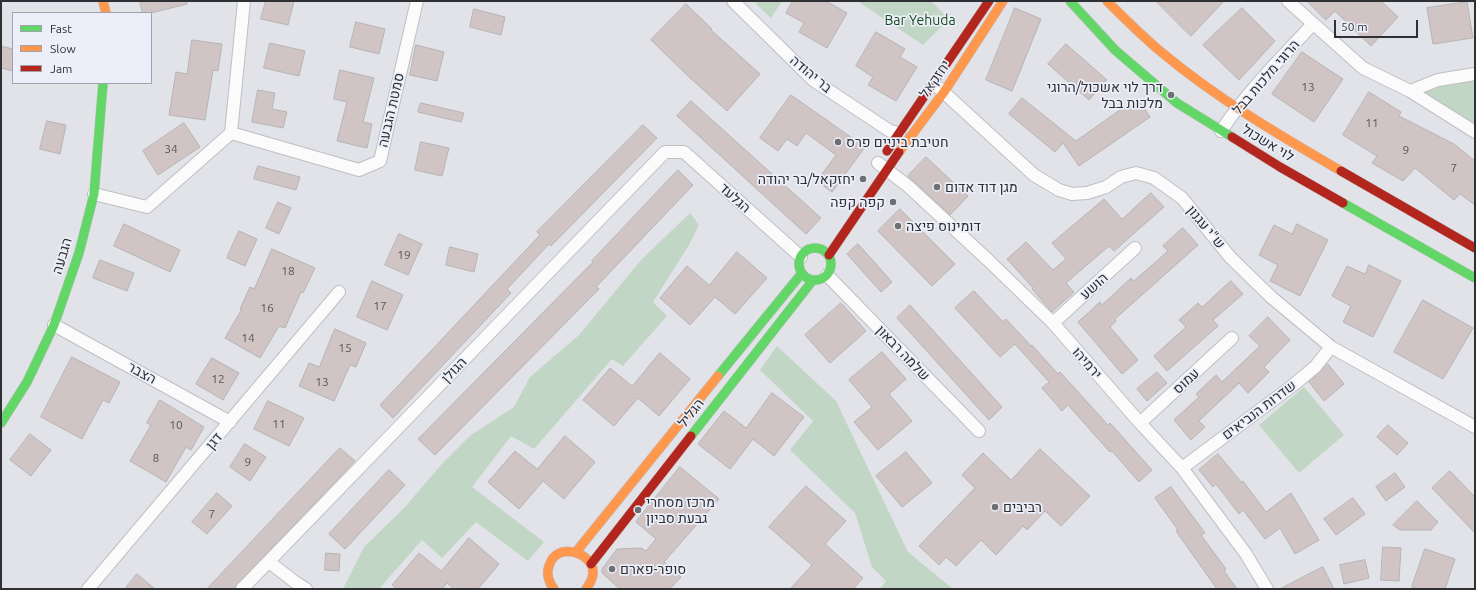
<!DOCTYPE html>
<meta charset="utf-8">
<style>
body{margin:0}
#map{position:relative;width:1476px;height:590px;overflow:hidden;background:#e2e3e8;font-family:Ubuntu,sans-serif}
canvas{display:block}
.frame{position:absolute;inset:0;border:2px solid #2f3034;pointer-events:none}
.legend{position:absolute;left:12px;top:12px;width:140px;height:72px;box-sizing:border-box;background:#eceff9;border:1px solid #a0a3aa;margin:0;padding:5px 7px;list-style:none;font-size:12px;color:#2f3034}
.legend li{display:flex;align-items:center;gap:8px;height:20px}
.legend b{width:20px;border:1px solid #a0a3aa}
.scale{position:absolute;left:1334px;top:20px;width:84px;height:18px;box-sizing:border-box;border:2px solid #2f3034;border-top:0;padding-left:5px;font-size:12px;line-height:14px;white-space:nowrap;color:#2f3034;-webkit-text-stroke:3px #eceff9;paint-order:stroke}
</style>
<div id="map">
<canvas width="1476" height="590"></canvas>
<div class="frame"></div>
<ul class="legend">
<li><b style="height:5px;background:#63d668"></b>Fast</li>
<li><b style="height:5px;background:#ff974d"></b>Slow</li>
<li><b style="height:5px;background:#b3261e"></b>Jam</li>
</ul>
<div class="scale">50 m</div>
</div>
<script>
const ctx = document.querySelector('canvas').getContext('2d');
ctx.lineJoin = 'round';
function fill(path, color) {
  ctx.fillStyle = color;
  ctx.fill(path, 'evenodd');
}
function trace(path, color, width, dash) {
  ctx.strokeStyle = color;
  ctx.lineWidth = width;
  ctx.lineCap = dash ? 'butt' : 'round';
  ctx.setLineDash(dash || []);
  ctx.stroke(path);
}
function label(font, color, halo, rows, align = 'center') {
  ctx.font = font + ' Ubuntu,Heebo,sans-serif';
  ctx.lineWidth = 3.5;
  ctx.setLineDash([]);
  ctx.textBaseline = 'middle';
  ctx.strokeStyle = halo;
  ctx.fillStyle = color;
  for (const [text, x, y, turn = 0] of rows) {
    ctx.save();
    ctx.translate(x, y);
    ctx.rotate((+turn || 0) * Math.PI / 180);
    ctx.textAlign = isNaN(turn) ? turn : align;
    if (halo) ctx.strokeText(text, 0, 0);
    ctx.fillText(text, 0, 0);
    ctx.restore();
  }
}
const green = new Path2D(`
 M758,1h24l-11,17 -15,-14z
 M857,1h74l18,18 -26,26z
 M1475,76v56l-60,-37 16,-13z
 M690,213l9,12 -10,20 -36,57 14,14 -44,50 -11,-7 -78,90 -23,-13 -39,51 72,55 -16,19 -52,-39 -34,36 -20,-18 -43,49h-36l21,-42 41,-40 35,-41 31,-31 43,-28 16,-30 49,-42 62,-75z
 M777,346l59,55 72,151 45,37h-73l6,-8 -14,-14 -17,-54 -65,-63 23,-29 -53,-51z
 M1304,387l40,48 -45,38 -40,-48z`);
const building = new Path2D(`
 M140,1h47v3l-36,9h-8z
 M266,1h28l-6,24 -27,-6z
 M793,1h33l21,12 -20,35 -28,-16 5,-9 -18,-10z
 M1156,1h68l-33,35z
 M1307,1h74l17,16 -27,29 -36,-35 -9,9z
 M1467,2l6,36 -40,6 -6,-36z
 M686,4l26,25 -1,1 49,44 -33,37 -38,-34 -38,-37z
 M1015,8l26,11 -29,72 -26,-11z
 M1242,8l33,33 -36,39 -36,-35z
 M474,9l31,8 -4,18 -31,-8z
 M356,22l29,7 -6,25 -29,-7z
 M876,32l29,17 -5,8 17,10 -21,34 -28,-16 5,-8 -17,-11z
 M192,40l30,4 -4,27 -5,-1 -8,50 -36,-5 7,-43 11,2z
 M270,43l35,8 -6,25 -35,-8z
 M1066,44l41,36 -18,20 -41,-36z
 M416,45l28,7 -7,29 -27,-6z
 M1,46l12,3v22l-12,-3z
 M1302,52l41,27 -29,43 -42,-28z
 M340,70l34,8 -11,44 9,2 -5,24 -30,-7 10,-39 -13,-3z
 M258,90l17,3 -3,16 15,3 -4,16 -31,-6z
 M1369,92l32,20 -2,4 55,28 21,17v44l-15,-11 -6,6 -39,-32 -12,13 -31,-18 5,-7 -34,-21z
 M791,95l74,52 -33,45 -15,-11 19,-26 -30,-22 -9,13 -10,-7 -9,12 -18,-13z
 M1022,98l54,43 61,-43 13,19 -71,49 -16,-23 -8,9 -46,-38z
 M691,101l130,117 -15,16 -129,-118z
 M421,103l43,10 -3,9 -43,-10z
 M47,121l19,4 -6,29 -20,-5z
 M184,123l16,24 -42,28 -15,-24z
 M643,125l14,13 -106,108 -2,-2 -42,45 4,4 -118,125 -13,-13 160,-170 -3,-3z
 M421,142l28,6 -7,28 -27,-6z
 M926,157l42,39 -18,19 -42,-39z
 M258,166l42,11 -4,13 -42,-11z
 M678,170l15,15 -97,102 3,2 -164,166 -17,-16 175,-177 -1,-1z
 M1151,193l13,14 -50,44 -5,-5 -43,37 8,9 -22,20 -20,-23 1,-1 -26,-29 19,-17 27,28 13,-11 -14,-16 52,-44 18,20z
 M278,202l13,6 -12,26 -13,-6z
 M900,209l55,55 -23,22 -54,-55z
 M124,224l56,26 -10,22 -56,-26z
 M1297,224l31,16 -28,56 -30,-15 8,-16 -19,-10 15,-30 18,9z
 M1183,228l15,17 -83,74 1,2 -6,6 28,33 -16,14 -44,-52 22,-20 2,3 29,-27 3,3 34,-30 -5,-5z
 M239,231l18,8 -12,27 -18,-8z
 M399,234l23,10 -14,31 -23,-10z
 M858,244l34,38 -11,10 -34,-38z
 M450,247l28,7 -4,18 -28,-7z
 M272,249l43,19 -12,25 -2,-1 -16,36 -6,-2 -19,32 -35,-20 17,-29h-2l10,-22 4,2z
 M737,252l30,26 -32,36 -20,-17 -25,28 -30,-27 27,-32 22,19z
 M100,260l34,13 -7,18 -34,-13z
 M1369,265l32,16 -28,56 -30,-15 8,-16 -19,-10 15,-30 18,8z
 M372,281l31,14 -16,35 -30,-13z
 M1231,281l12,13 -30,26 5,6 -51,45 -13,-15 32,-29 -7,-7 19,-17 4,4z
 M974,291l29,31 3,-3 25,27 1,-1 26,29 2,-2 48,53 2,-2 42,47 -13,12 -27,-31 -2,1 -42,-47 -6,6 -20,-23 7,-6 -34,-38 -15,13 -45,-49z
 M1423,300l50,28 -30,51 -49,-27z
 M841,303l25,28 -36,32 -25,-28z
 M910,305l92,102 -13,13 -92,-102z
 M1268,317l22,23 -26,27 5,5 -21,21 -9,-10 -40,38 6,6 -14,13 -17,-20 25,-23 -3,-3 20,-19 6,7 38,-36 -11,-10z
 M335,329l31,14 -10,24 -6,-2 -16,36 -35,-15 10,-23 10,4z
 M882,352l24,27 -17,15 23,27 -34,29 -24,-28 18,-15 -23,-27z
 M660,353l30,26 -31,37 -21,-18 -24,28 -31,-26 27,-32 22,18z
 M72,357l48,25 -11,21 -6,-3 -21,39 -41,-22z
 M212,358l27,15 -16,27 -27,-16z
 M1328,364l16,20 -20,17 -15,-19z
 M1157,372l10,11 -20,18 -10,-12z
 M772,393l32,24 -30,39 -21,-17 -23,30 -32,-25 26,-33 22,17z
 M160,400l44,27 -13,23 -5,-3 -20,35 -36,-21 21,-36 -4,-2z
 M268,401l36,17 -15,28 -35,-17z
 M1388,425l20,18 -11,12 -20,-18z
 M30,434l21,16 -20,26 -21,-16z
 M565,436l30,26 -31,37 -21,-18 -24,28 -31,-27 27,-31 22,18z
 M245,444l21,13 -16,24 -20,-14z
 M340,448l15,13 -122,128h-26z
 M1040,449l50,47 -29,30 -16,-15 -18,19 -4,-4 -27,29 -15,-15 -25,26 -10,-9 -7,8 -20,-19 56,-58 -13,-13 21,-22 28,27z
 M906,452l26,31 -30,24 -26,-31z
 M1218,454l24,29 1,-2 23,31 25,-19 28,47 -24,14 -15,-26 -15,11 -22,-29 -4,4 -23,-30 -3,3 -14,-17z
 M680,467l39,32 -55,63 17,15 -11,12h-50l-18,-16v-4l15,-20 24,-1 5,3 10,-12 -20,-17z
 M389,470l16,15 -60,64 -16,-15z
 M1450,471l25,26v36l-43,-45z
 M1395,473l10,14 -19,14 -10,-14z
 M806,486l40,35 -21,23 38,34 -10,11h-63l22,-24 -43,-38z
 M1171,487l34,46 -4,2 25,34 -2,2 13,18h-20l-41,-58 2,-1 -23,-32z
 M217,493l15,13 -25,28 -15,-12z
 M1353,498l12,16 -29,21 -12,-16z
 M1417,501l21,21 -7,8h-31l-7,-5z
 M469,538l30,26 -21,25h-24l-7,-6 -5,6h-45l-5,-4 27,-32 22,18z
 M1383,547l18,1 -2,33 -18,-1z
 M1425,549l30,10 -10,30h-27l-6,-2z
 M326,553l14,1 -1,17 -14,-1z
 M1365,560l4,18 -25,6 -4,-19z
 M1323,567l11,22h-54z
 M137,574l18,15h-30z`);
const street = new Path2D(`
 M733,1l80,79 77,51 9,2
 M1288,1l75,67 47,23 65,41
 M939,88l95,87 25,15 13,4 15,-1 19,-6 15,-10 15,-4 18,5 28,20 48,59 41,40 60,50 144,80
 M1410,91l28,-11 37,-6
 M1221,131c26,-39 59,-72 92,-107
 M231,133l128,37 21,-9 37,-160
 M878,163l30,23 80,74 65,63 87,100 42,45 64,86 21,35
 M94,194l53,13 84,-74 13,-132
 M827,275l152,156
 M1053,323l82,-75
 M54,325l176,97
 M1140,423l92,-85
 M1182,468l110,-82 23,-19 16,-20
 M269,562l26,20 11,7
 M88,589l251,-297
 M242,589l423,-437h19l117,105`);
const fast = new Path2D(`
 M1070,1l45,49 62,53 55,34
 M1343,203l132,75
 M799 264a16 16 0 1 1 32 0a16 16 0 1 1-32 0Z
 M718,376l84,-103
 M1,423l26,-41 27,-57 25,-72 15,-59 9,-111
 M691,436l122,-156`);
const slow = new Path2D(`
 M103,1l3,12
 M1107,1c17,17 35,35 53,50 56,47 119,84 181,120
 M899,152l45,-60 59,-91
 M576,552l142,-176
 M554,589c-5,-6 -8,-15 -5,-23 1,-2 2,-6 4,-8 14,-16 46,0 39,20 -1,4 -4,8 -6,11`);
const jam = new Path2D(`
 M1232,137l48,30 63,36
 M887,151l102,-150
 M1341,171l134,77
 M829,255l70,-103
 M591,564l100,-128`);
const markers = [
 [1171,95,4,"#6e6f73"],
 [838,142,4,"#6e6f73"],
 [863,179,4,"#6e6f73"],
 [937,187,4,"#6e6f73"],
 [893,202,4,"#6e6f73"],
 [898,226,4,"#6e6f73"],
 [995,507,4,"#6e6f73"],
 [638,510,4,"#6e6f73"],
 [612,569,4,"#6e6f73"]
];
const numberNames = [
 ["13",1308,87],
 ["11",1372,123],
 ["34",171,149],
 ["9",1406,150],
 ["7",1454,168],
 ["19",404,255],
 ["18",288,271],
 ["17",380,306],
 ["16",267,308],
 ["14",248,338],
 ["15",345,348],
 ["12",218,379],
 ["13",322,382],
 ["11",279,424],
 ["10",176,425],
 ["8",156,458],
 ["9",248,462],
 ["7",212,514]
];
const parkNames = [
 ["Bar Yehuda",920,20]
];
const streetNames = [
 ["בר יהודה",811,74,40],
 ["הרוגי מלכות בבל",1266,77,-49],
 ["יחזקאל",935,79,-55],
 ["סמטת הגבעה",391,110,-77],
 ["לוי אשכול",1268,143,31],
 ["הגלעד",735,198,42],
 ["ש\"י עגנון",1206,227,50],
 ["הגבעה",62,256,-73],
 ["הושע",1094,286,-42],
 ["שלמה רבאון",903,353,46],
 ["ירמיהו",1087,363,49],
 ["הגולן",454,370,-46],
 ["הצבר",142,373,29],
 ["עמוס",1186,381,-43],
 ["שדרות הנביאים",1259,410,-37],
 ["הגליל",691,413,-52],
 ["דגן",214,441,-50]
];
const poiNames = [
 ["דרך לוי אשכול/הרוגי",1163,87,"right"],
 ["מלכות בבל",1163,103,"right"],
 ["חטיבת ביניים פרס",846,142],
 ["יחזקאל/בר יהודה",855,179,"right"],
 ["מגן דוד אדום",945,187],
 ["קפה קפה",885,202,"right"],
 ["דומינוס פיצה",906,226],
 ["מרכז מסחרי",646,502],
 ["גבעת סביון",646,518],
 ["רביבים",1003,507],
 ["סופר-פארם",620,569]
];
fill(green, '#c2d6c5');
fill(building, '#d1c4c5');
trace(building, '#b4b3b5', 1);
trace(street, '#bebfc3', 14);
trace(fast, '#bebfc3', 10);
trace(slow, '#bebfc3', 10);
trace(jam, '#bebfc3', 10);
trace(street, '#fbfbfc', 12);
trace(fast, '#63d668', 9);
trace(slow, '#ff974d', 9);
trace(jam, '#b3261e', 9);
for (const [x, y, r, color] of markers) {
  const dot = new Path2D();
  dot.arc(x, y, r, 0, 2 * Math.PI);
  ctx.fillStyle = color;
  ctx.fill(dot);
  trace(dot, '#eceff9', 1.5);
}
label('12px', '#585558', null, numberNames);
label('14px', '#164b1d', '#eceff9', parkNames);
label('14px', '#2f3034', '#eceff9', streetNames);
label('14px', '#2f3034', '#eceff9', poiNames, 'left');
</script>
